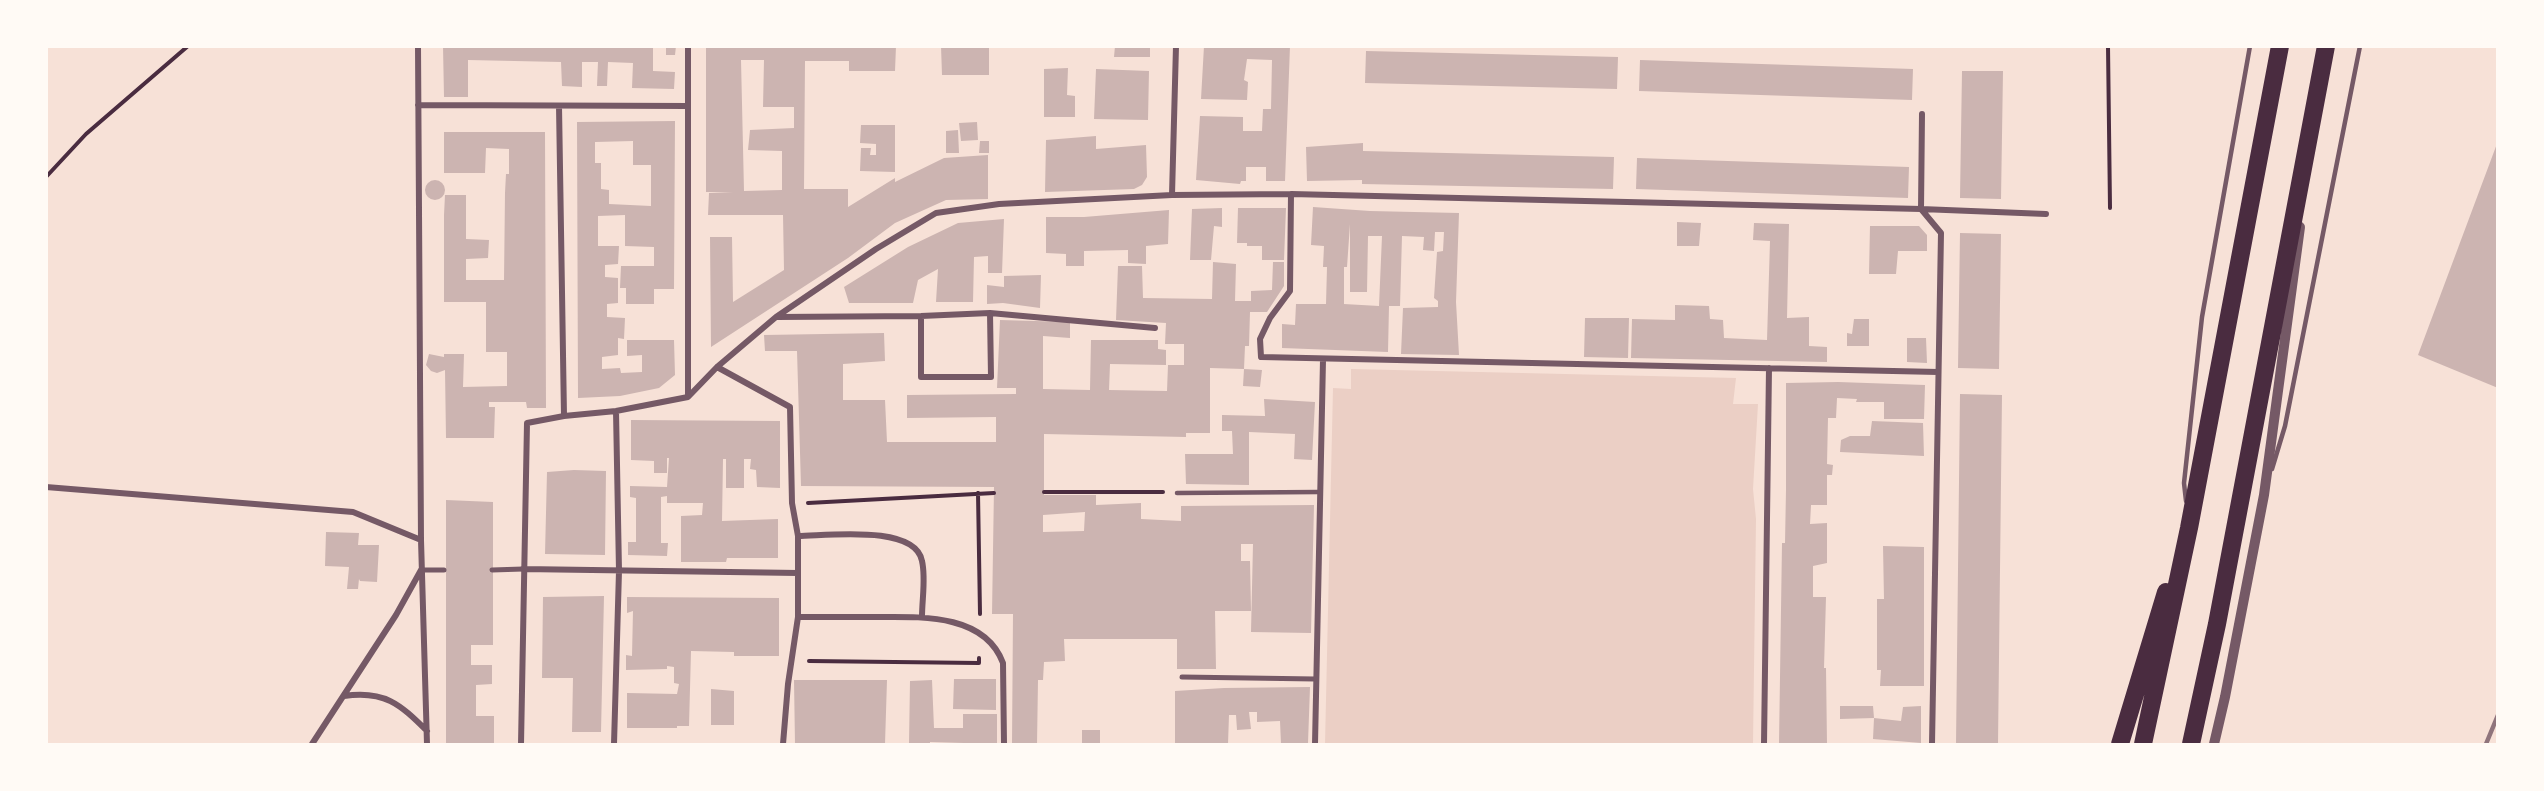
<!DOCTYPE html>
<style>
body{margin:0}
#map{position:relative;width:2544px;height:791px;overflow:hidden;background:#f7e1d7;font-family:Manrope,sans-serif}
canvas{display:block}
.frame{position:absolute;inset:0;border:48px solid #fffaf5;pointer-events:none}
</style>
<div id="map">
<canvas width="2544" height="791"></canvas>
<div class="frame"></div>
</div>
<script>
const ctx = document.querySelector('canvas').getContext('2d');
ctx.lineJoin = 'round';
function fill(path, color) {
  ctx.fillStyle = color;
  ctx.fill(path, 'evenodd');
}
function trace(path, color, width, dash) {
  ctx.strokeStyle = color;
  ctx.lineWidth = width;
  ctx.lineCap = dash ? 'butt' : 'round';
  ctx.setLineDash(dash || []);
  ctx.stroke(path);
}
const green = new Path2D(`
 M1351,369l385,9 -3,26h25l-5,85 3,30 -3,225h-428l8,-356 18,1z`);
const building = new Path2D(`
 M443,46h210v25l22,1 -1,17 -42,-1 1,-25 -25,-1 -1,24h-10l1,-24h-16v25l-20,-1 -1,-24 -93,-2v37h-24z
 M666,46h10l-1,9h-9z
 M706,46h190l-1,25h-46v-10h-44l-1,128h44v18l47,-29v4l49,-24 44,-3v44l-42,1 -51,23 -47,35 -137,89 -1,-110h22l1,65 51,-32 -1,-55h-75l1,-22 24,-1h-27zM741,60h23l-1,47h31v21l-44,2 -2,20 34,1v39l-38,1z
 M941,46l48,1v28h-47z
 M1115,46h35v11h-36z
 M1204,46h86l-5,135h-19v-14h-20v14h-5l-1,3 -44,-4 4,-64 43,1v14h19l1,-22h8l1,-49 -25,-1 -3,21 4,2 -1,18 -46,-1z
 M1366,51l252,6 -1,32 -252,-6z
 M1640,60l273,9 -1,31 -273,-9z
 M1068,68l-1,27 8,1v21h-31v-48z
 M1096,69l53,2 -1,49 -54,-1z
 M1962,71h41l-2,128 -41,-1z
 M675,121l-1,168h-20v15h-28v-16h-6l1,-22h33v-19l-29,-1v-31l-27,1v30h21l-1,18 -13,1v12l13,1v25l-11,1v13l18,1 -1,21 -6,-1v17l-16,2v12l18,-1 1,5 21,-1v-17l-15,1v-16h47l1,35 -16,13 -39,8 -42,2 -1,-276zM633,141v24h18v41l-42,-2v-14l-8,-1v-26h-6v-21z
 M977,122l1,18 -17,1 -2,-18z
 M861,125h34v47l-35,-1 1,-23h10l-1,7h6v-11l-16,-1z
 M958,130l1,23h-13v-22z
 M444,132h101l1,276h-19l-1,-6h-37v5h6l-1,31h-48l-1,-68 -8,3 -6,-2 -5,-6 3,-11 15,3v-3h20l-1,33 44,-1v-34h-21v-50h-42v-87l1,-20h21v44l23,1 -1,18 -22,1v21h38l1,-87 1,-19h3v-25l-23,-1 -1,25h-41z
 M1096,136v13l50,-4 1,32 -5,8 -8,4 -89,3 1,-52z
 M980,141h9v12h-10z
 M2498,141v247l-80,-33z
 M1363,143v8l251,6 -1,32 -251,-5v-4l-55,1 -1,-34z
 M1637,158l272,9 -1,31 -272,-9z
 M425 190a10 10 0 1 1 20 0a10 10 0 1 1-20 0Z
 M1313,207l57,4 89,2 -3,89 3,53 -58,-1 2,-46 35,-1v-6l-4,-3 3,-46 6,-1 1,-19h-9l-1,19 -11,-1 1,-13 -22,-1 -2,70h-11l-1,46 -106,-4v-24l13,1 1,-21h30l1,-37h-4l1,-21 -13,-1zM1350,224v68h17l1,-56h14l-3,70 -35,-2v-37h3z
 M1222,208v19l-8,-1 -3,34h-21l2,-51z
 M1238,208h48l-2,52h-22v-14h-15v-3h-10z
 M1169,210l-1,34 -22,2v18l-18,-1v-13l-44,1v15h-18v-12l-20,-1v-36h38z
 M1004,219l-2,54h-14v-17l-14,1 -1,45h-37l2,-33 -20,11 -5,23h-64l-5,-16 64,-40 50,-24z
 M1677,222l24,1 -2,23h-22z
 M1754,223l35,1 -2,94 22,-1v29l18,1v15l-196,-4 1,-39 43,1v-15l34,1 1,13 13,1 1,18 43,2 3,-99 -17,-1z
 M1870,226h49l8,9v16h-29l-2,23h-27z
 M1960,233l41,1 -2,135 -41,-1z
 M1213,262l23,2 -1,37h16v-10l21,-1 1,-28h11v24l-17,26h-17l-1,34h-4l-1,23 -34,-1v65h-24v4l-142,-3v61h52v10l45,-2v16l40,2v-15l133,-1 -3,128 -60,-1 2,-88h-12v17h9l1,50h-36l1,58h-39v-30h-113l1,22 -21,1 -1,18h-5l-1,64h-25l1,-130h-21l2,-127 -193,-1 -4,-135h-32l-1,-16 120,-2 1,28 -42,3v36h42l2,42h109v-25l-89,1v-23l109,-1v-6h-19l3,-68 70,2v16l-27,-2v53l47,1 1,-50h67v9l8,1v15l-56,-1 -1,26 58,1 1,-26h16v-21h-19l1,-21 -50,-3 2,-54h24l1,32 69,1zM1085,512l-1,19 -41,1v-17z
 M1041,275l-1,33 -37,-5 -16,1v-19l17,2v-11z
 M1585,318h44l-1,40 -44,-1z
 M1854,319h15v27h-22v-13l5,1z
 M1907,338h19l1,25 -20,-1z
 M1244,369l18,1 -2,17 -17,-1z
 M1838,382l87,3 -1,34h-40v-17h-28l1,-3 -20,-1 -1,20h-8l-1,46 6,1 -1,10h-5v30h-16l-1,19 17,-1v40l-14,3v31h13l-2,71h2l1,76h-48l3,-201h3l1,-53v-107z
 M1960,394l42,1 -4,349h-42z
 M1264,399l51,3 -3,58 -18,-1 1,-25 -46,-2v53l-63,-1 -1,-30h48l-1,-23h-10v-16l43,1z
 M631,420l149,1v67l-23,-1 -1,-17 -6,-1 1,-10h-7v29h-18v-29h-3l-1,62 56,-2v39h-51l-1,4h-45v-46l21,-1 1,-12h-36v-7l-6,1v46h7l-1,13 -39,-1v-13h8v-44l-6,-1v-11l37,1 2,-29h-2v15h-13v-12l-23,-1z
 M1872,421l51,2 1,33 -84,-4 1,-12 9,-4h20z
 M574,470l32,1 -1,84 -60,-1 2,-82z
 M446,500l47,2v143h-22v20h21v19l-16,1v31h18v28h-48z
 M326,532l33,1 -1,12h21l-2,37 -17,-1 -1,-2 -1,10h-11l2,-22 -24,-1z
 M1883,546l41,1v139h-44l1,-16h-4v-71h7z
 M604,596l-3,136h-29l1,-54h-31l1,-81z
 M627,597l152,1v58h-45v-4l-43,-1 -2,75h-12v2h-50v-35l50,1 2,-10 -5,-1v-16l-7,-1v3l-41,1v-15l6,1 1,-45 -6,2z
 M954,679h42v31l-43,-1z
 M794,680h93l-2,64h-90z
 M932,680l2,48h29v-14h34v30l-67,-2v2h-21l1,-63z
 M1310,687l-2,56 -27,1 -1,-23 -23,1v-10h-8l2,17 -14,1 -1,-15h-7l-1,29h-53v-53l49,-3z
 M711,689l23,2v34h-23z
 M1840,706h33l1,12 -34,1z
 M1921,706v37l-48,-4 1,-21 27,3 2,-14z
 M1082,730h18v14h-18z`);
const path = new Path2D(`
 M2108,46l2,162
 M46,177l40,-43 102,-88
 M1044,492h119
 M978,493l2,121
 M808,503l186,-10
 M809,661l170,2v-5`);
const service = new Path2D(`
 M2272,469l13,-43 75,-380
 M1177,493l142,-1
 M2186,501l-2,-18 18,-166 48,-271`);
const pedestrian = new Path2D(`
 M421,570h23
 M492,570l31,-1
 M1182,677l133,2`);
const minor = new Path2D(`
 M418,46l3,494 6,204
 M688,46v350
 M418,105l270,1
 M559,106l5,310
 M1922,114l-1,95 20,24 -9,511
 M1291,194l-1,97 -20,27 -10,21 1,18 677,15
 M1172,195l4,-149
 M921,316v61h70l-1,-64
 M777,317l144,-1 69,-3 165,15
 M717,367l73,40 2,96 6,33v81l-10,67 -5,60
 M46,487l307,25 68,28
 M798,536c28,0 117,-12 124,25 4,17 0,38 0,56
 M523,569l275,4
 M798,617c25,0 49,0 74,0 45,0 112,-5 131,46l1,81
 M344,696c40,-6 56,8 83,35
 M312,744l84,-129 25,-45
 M521,744l6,-321 37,-7 52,-5 72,-14 29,-30 59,-50 100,-68 60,-36 63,-9 173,-9 119,-1 630,15 125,5
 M614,744l5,-173 -3,-160
 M1315,744l8,-384
 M1764,744l5,-376`);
const tertiary = new Path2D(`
 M2214,744l11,-47 39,-202 36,-268`);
const motorway = new Path2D(`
 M2120,744l46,-152
 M2143,744l46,-216 91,-482
 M2191,744l26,-120 109,-578`);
const rail = new Path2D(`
 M2486,744l12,-29`);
fill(green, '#ebcfc5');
fill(building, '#ccb4b1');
trace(path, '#4a2c40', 4);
trace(service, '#755966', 4.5);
trace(pedestrian, '#755966', 5);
trace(minor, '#755966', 6);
trace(tertiary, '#755966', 10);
trace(motorway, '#4a2c40', 18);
trace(rail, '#8f747c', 4.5);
</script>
